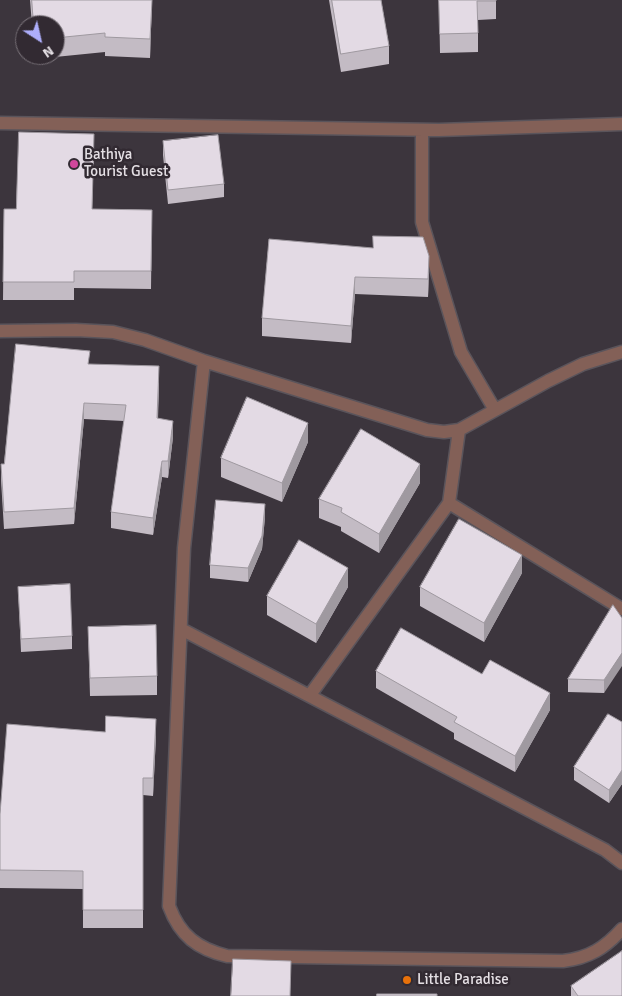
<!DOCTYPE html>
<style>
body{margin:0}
#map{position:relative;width:622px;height:996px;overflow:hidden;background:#3c353d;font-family:Signika,sans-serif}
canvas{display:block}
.north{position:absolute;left:15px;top:15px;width:50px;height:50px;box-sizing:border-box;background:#322a32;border:1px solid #797279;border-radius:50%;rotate:145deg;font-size:14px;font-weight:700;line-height:20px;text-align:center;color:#e4dfe4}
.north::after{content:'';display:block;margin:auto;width:18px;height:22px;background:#aeaefb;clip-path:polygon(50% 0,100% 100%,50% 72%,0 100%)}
</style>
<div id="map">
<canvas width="622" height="996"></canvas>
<div class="north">N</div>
</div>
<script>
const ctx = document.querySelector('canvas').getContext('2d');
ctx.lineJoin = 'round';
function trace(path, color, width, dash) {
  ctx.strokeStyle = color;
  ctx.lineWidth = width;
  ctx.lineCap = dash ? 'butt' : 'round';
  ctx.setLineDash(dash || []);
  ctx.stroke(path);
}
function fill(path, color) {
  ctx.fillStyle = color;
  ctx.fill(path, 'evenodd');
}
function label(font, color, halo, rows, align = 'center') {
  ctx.font = font + ' Signika,sans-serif';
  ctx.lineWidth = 5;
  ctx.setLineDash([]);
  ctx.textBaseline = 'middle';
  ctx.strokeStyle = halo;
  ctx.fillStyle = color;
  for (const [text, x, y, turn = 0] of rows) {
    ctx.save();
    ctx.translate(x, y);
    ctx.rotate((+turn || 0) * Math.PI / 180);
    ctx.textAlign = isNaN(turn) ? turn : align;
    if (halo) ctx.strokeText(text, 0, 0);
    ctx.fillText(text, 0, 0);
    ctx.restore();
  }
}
const minor = new Path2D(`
 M0,123l439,7 183,-6
 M422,130v92l39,130 34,58
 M0,331l76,-1 37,2 32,8 59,21 223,69 17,2 15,-2 89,-49 35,-17 39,-12
 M204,361l-20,187 -15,358c11,30 29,43 58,50l336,5c26,-3 42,-13 59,-32
 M449,503l173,106
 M181,629l424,221 17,13
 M310,695l139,-192 10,-73`);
const wall = new Path2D(`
 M30,0h122l-2,58 -45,-2v-4l-70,7v-4h20v-30h-23z
 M329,0h52l8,46v18l-48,8z
 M439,0h57v19l-18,1v32l-38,1z
 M163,141l61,43v13l-56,7 -5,-49z
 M94,152l-2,57 60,1 -1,79 -77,-1v12h-71l1,-91h12z
 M269,239l160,34 -1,24 -73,-3 -4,49 -89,-7v-18z
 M90,364l69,19 -1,36 15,18 -5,41 -6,-1 -9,58 -42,-7v-16l13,-91 -40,-2 -10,105 -70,5 -3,-49v-16h3z
 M308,442l-26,60 -61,-25v-19z
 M420,483l-41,70 -38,-22v-4l-22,-9v-19z
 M265,517l-3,32 -14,33 -38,-4v-13z
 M522,573l-38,69 -64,-36v-19z
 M18,587l54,49v13l-51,3z
 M348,587l-32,56 -49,-28v-19z
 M622,618l-18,75 -36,-1v-13z
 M88,627l69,49v19l-67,1z
 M376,671l106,3 68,36 -35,62 -61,-33v-6l-78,-45z
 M622,722v62l-13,19 -35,-23v-13z
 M156,736l-3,60 -10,-1v133h-60v-39l-83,-1v-74z
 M571,986l51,10h-51z`);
const shadedWall = new Path2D(`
 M152,0l-2,58v-19z
 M429,256v17l-1,24v-18z
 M355,277v17l-4,49v-17z
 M159,366v17l-2,52v-17z
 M84,403v16l-10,105v-16z
 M173,421v16l-5,41v-17z
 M308,423v19l-26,60v-19z
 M162,461v16l-9,58v-17z
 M420,464v19l-41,70v-19z
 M265,504v13l-3,32 -14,33v-14z
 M522,555v18l-38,69v-19z
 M348,568v19l-32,56v-19z
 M622,653v13l-18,27v-13z
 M550,693v17l-35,62v-16z
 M156,719v17l-3,60v-18z
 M622,770v14l-13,19v-13z`);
const building = new Path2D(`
 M32,0h120l-2,39 -45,-2v-4l-50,5v-13h-21z
 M332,0h49l8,46 -48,8z
 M439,0h57v1h-19l1,32 -38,1z
 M19,132l75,2 -2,75 60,1 -1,61h-77v11h-71l1,-73h12z
 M218,135l6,49 -56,6 -5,-49z
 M373,236l50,1 6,19 -1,23 -73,-2 -4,49 -89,-8 7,-79 104,9z
 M16,344l74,7 -2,13 71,2 -2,52 16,3 -5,40h-6l-9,57 -42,-6 15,-107 -42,-2 -10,105 -70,4 -3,-48h3z
 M247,397l61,26 -26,60 -61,-25z
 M361,429l59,35 -41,70 -38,-22 1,-4 -23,-9z
 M216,500l49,4 -3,32 -14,32 -38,-3z
 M459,519l63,36 -38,68 -64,-36z
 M299,540l49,28 -32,56 -49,-28z
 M70,584l2,52 -51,3 -3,-52z
 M613,605l9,13v35l-18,27 -36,-1z
 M156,625l1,51 -67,2 -2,-51z
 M401,628l81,46 8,-14 60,33 -35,63 -61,-34 3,-5 -81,-46z
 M608,714l14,8v48l-13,20 -35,-23z
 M106,716l50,3 -3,59h-10v132h-60v-39l-83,-1v-56l7,-90 98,8z
 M622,951v45h-44l-7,-10z
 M233,959l58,2 -1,35h-59z
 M377,994h60v2h-60z`);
const markers = [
 [74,164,5,"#d1479c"],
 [407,980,5,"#e8710a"]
];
const poiNames = [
 ["Bathiya",84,155],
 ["Tourist Guest",84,172],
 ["Little Paradise",417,980]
];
trace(minor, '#5a545b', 15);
trace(minor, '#836057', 12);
fill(wall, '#c3bbc4');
fill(shadedWall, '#9f99a0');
fill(building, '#e3dae4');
trace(building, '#9f99a0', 1);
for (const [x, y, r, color] of markers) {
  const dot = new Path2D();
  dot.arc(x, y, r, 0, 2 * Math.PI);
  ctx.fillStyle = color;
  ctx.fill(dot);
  trace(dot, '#322a32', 2);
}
label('15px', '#e4dfe4', '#322a32', poiNames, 'left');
</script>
